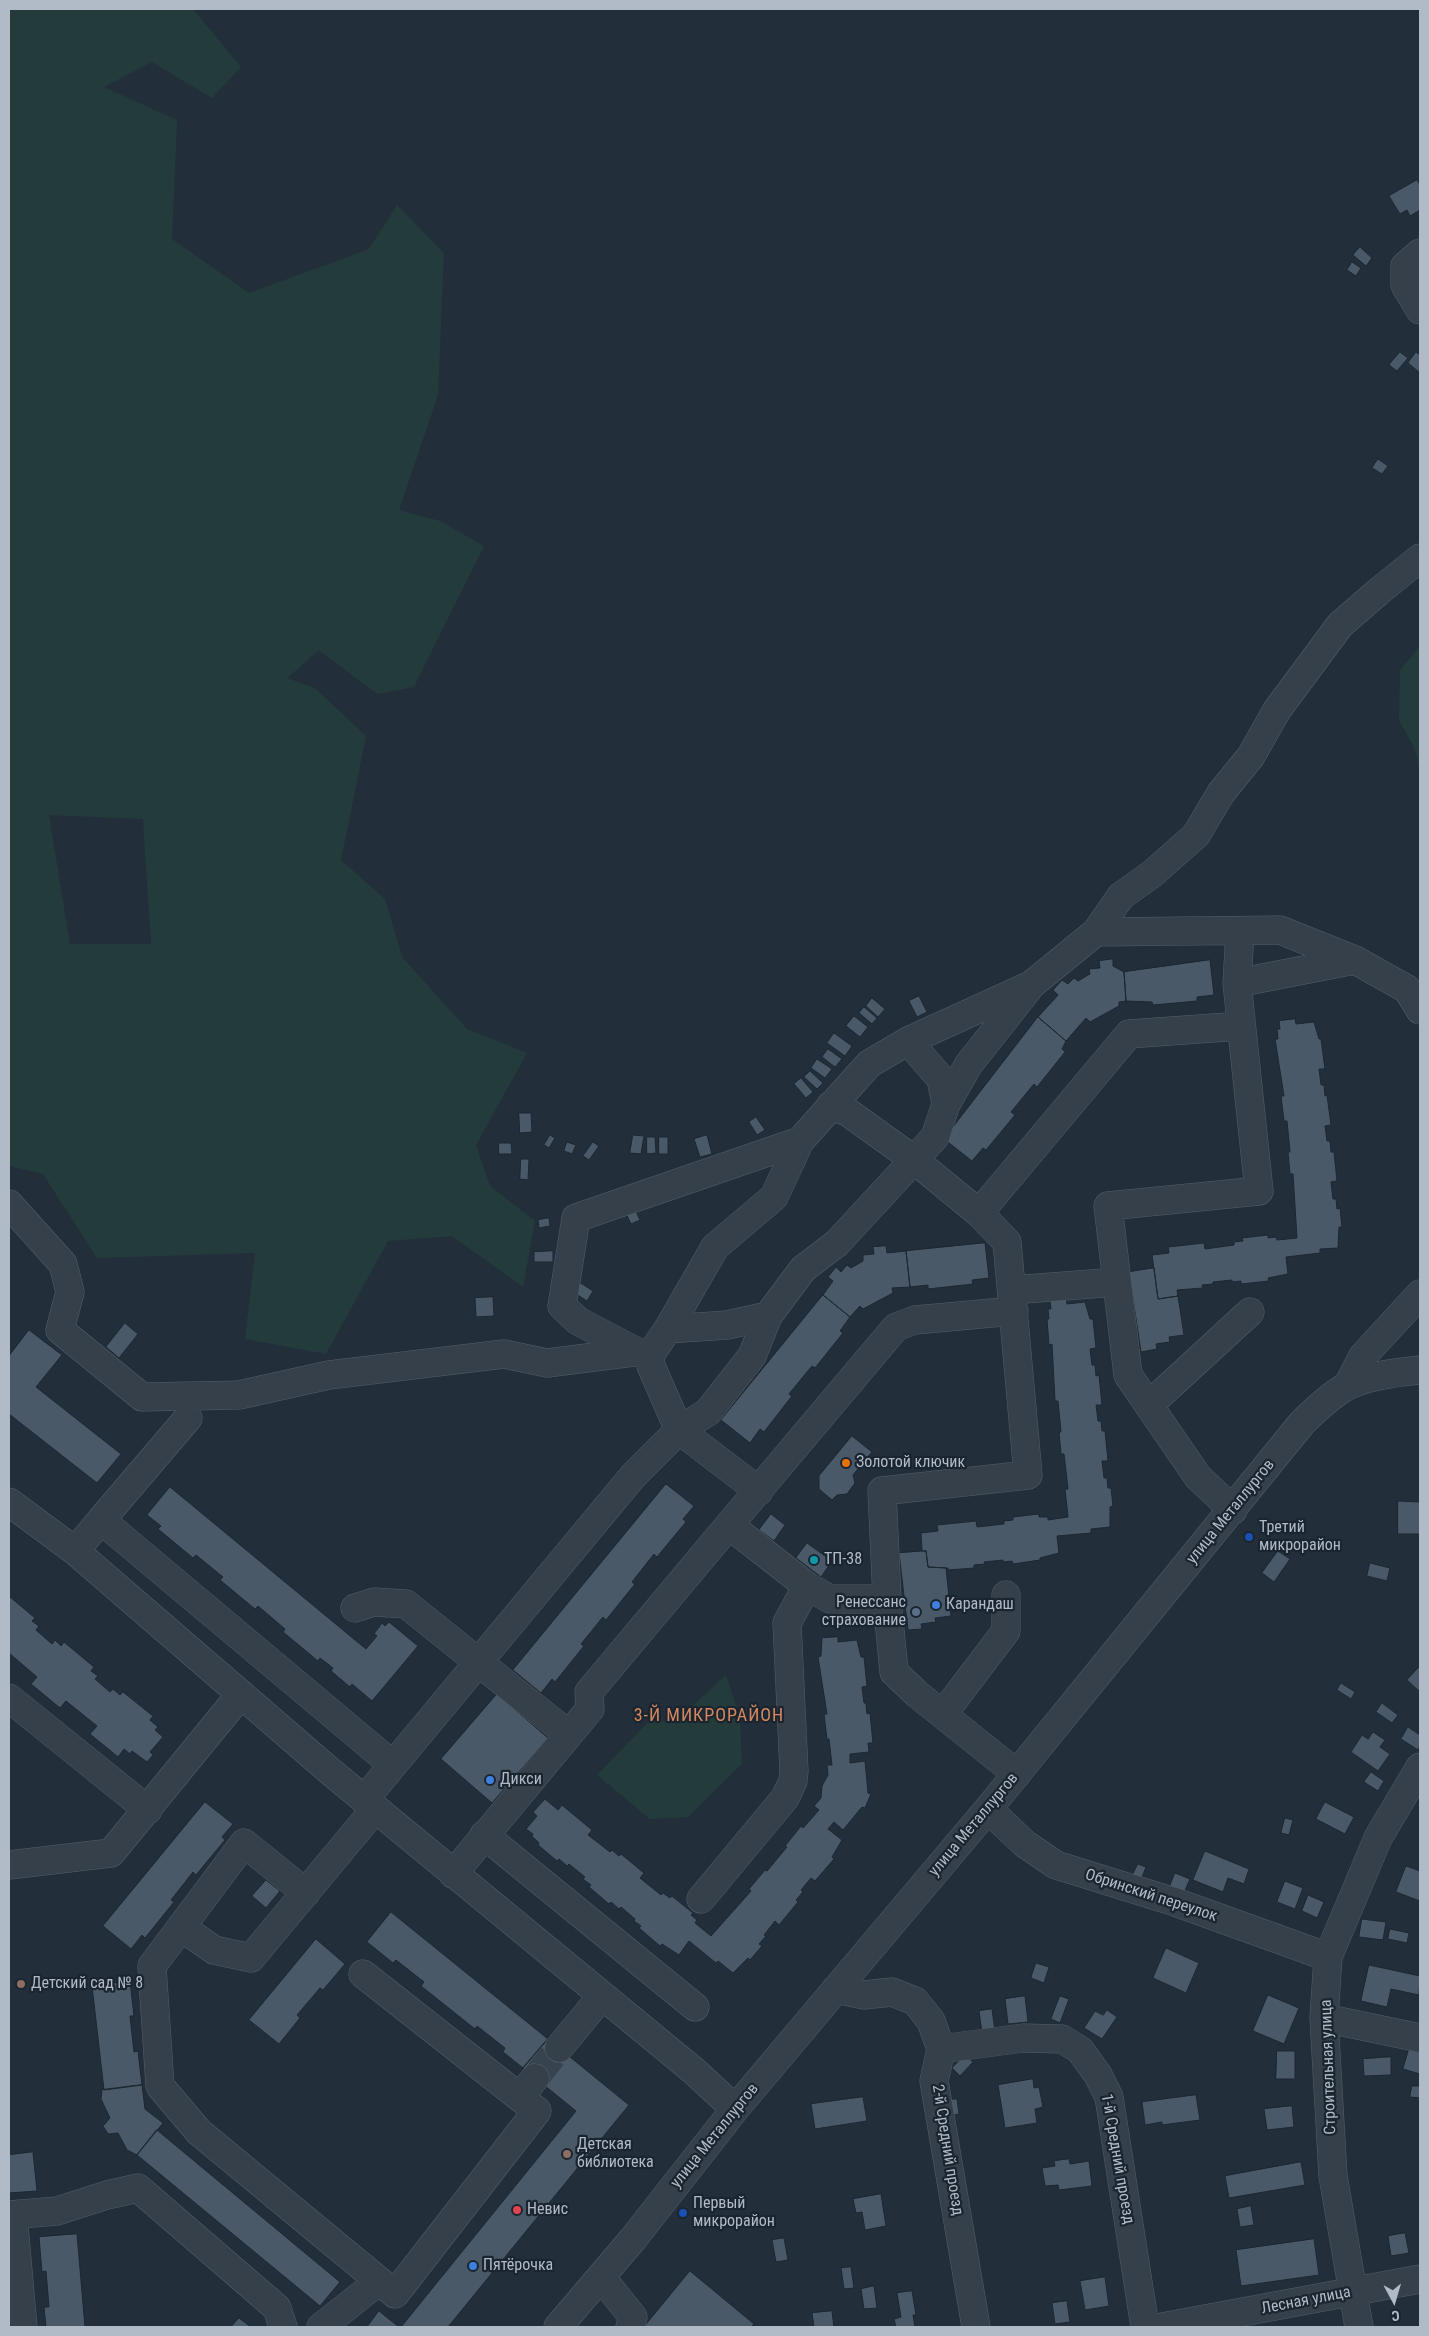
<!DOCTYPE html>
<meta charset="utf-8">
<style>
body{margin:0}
#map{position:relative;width:1429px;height:2336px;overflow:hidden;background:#222f3b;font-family:"Roboto Condensed",sans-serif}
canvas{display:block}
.frame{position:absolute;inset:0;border:10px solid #b1bbc7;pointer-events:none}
.north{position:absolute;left:1369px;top:2276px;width:50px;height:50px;-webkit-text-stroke:4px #1b2530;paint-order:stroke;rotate:174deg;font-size:14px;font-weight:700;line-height:20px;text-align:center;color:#b1bbc7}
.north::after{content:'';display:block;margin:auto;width:18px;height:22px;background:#b1bbc7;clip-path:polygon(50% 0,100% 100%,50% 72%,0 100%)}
</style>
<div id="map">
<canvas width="1429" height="2336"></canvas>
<div class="frame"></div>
<div class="north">С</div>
</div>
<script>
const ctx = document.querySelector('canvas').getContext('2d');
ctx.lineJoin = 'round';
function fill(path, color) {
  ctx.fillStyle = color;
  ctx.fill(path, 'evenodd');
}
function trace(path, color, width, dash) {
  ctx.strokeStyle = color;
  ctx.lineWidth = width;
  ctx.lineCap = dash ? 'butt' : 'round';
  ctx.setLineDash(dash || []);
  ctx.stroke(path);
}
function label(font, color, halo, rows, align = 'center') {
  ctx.font = font + ' "Roboto Condensed",sans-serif';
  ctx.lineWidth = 4.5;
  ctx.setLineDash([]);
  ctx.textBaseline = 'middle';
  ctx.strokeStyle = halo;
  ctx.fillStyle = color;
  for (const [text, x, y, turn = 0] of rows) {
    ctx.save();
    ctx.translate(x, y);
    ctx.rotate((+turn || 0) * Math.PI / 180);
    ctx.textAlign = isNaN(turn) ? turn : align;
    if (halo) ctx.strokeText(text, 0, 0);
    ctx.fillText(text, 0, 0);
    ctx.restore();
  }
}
const green = new Path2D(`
 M9,9h184l48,58 -29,31 -60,-36 -48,25 73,33 -5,119 77,54 120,-44 28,-44 47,48 -6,142 -39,115 41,11 44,25 -70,141 -37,7 -58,-44 -32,28 28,10 51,48 -25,124 44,39 17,58 65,72 60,24 -51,92 14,41 45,35 -12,66 -71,-51 -64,5 -62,113 -81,-15 10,-86 -158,5 -54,-84 -34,-8zM49,815l94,4 8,125h-81z
 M1420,646v123l-5,-20 -16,-29 1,-50z
 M726,1675l14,43 2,46 -54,53 -38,2 -53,-44 54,-56 23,4z`);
const building = new Path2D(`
 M1417,180l3,5v25l-10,6 -3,-6 -7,4 -11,-18z
 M1360,247l12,11 -6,8 -13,-11z
 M1352,262l9,6 -5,8 -9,-6z
 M1400,352l8,6 -11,13 -8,-6z
 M1416,352l4,3v18l-12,-10z
 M1378,459l10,7 -6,8 -10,-6z
 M1113,959v7l11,6 2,29 -7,1v4l-29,16 -4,-4 -20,23 -28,-24 20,-22 -5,-5 9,-10 6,4 6,-6 4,3 12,-7 -1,-5 11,-1 -1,-7z
 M1210,960l4,35 -17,2v4l-44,4 -1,-3 -26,-1 -2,-29z
 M919,996l8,16 -10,5 -8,-16z
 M872,998l13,11 -7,8 -12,-11z
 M864,1007l13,11 -5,6 -13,-11z
 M854,1016l14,11 -8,10 -14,-11z
 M1038,1017l28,24 -4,8 3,3 -28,35 -3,-3 -23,28 4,3 -29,35 -3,-2 -11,13 -28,-22z
 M1295,1019l1,5 18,-2 5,17h2l4,30h-6l2,16h3l1,11 2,-1 4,30 -6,1 2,15h3l1,11h3l3,29 -6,1 2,17h3l1,10 3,-1 2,19h-3l-1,21 -18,1v4l-34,4 2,17 -20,4 1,3 -28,3v-3l-9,1v-2l-19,2v2l-11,1 1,3 -26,2 1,6 -20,3 -6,-44 17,-2 -1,-6 36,-4 1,6 29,-4v-3l9,-1 -1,-3 26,-3v3l8,-1 1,3 20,-2 -4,-64h-3l-2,-22h2l-3,-31h-3l-3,-25h3l-9,-57h3l-1,-10h3l-1,-8z
 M834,1033l18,13 -7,10 -18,-13z
 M828,1049l14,10 -7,8 -13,-10z
 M817,1059l15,10 -7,9 -14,-10z
 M810,1071l13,12 -6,6 -13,-12z
 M801,1078l12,14 -7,6 -12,-14z
 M519,1113h12l1,19 -12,1z
 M756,1117l9,13 -8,5 -8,-13z
 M550,1135l5,3 -6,10 -5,-3z
 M633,1135l11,1 -3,18 -11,-1z
 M707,1135l5,19 -12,3 -6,-18z
 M647,1137h8l1,16 -9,1z
 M659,1137h9v17h-9z
 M567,1142l9,3 -4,9 -8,-3z
 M593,1142l6,4 -10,14 -6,-4z
 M499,1143h12l1,11h-13z
 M521,1159h8l-1,21 -8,-1z
 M632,1203l8,17 -9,4 -8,-17z
 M549,1218l1,8 -11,2 -1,-8z
 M985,1243l4,35 -17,2 1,4 -45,5v-4l-18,2 -4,-36z
 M886,1246l1,7 19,-2 4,36 -18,1 1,5 -30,16 -3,-3 -10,11 -27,-22 10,-14 -5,-4 8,-10 5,5 6,-7 4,3 12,-7v-6l11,-1 -1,-7z
 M553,1251v11h-19v-10z
 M1154,1268l4,31 20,-3 6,39 -15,2 1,5 -14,2 1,5 -16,3 -12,-80z
 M576,1280l17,11 -6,10 -17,-11z
 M823,1295l27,22 -10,14 3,2 -28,35 -3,-2 -23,28 3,2 -28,36 -4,-3 -10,14 -29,-23z
 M493,1297l1,19 -18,1 -1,-19z
 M1066,1299l1,5 18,-2 5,17h3l3,29 -6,1 2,16h3l1,11 3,-1 3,30h-6l2,16h3l1,10h3l3,30h-6l2,17h3l1,10h3l2,18 -3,1v20l-19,2v4l-34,3 2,17 -19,5v2l-27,4 -1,-3 -9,1v-2l-19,2 1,2 -11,1v3l-26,2v-2l-20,-1 -2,-16h-4l-1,-18 17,-2 -1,-6 39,-4 1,6 27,-3v-3l9,-1v-3l26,-3v3h9v3l20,-3 -3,-28h3l-4,-35h-3l-2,-22h2l-3,-31h-3l-3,-57 -3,1 -2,-26h2l-1,-10h3l-1,-9z
 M125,1323l13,11 -19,24 -13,-11z
 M29,1330l33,25 -26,32 85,67 -24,29 -88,-69v-58z
 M852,1436l20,16 -19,23 2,8 -8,11 -10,1 -5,5 -13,-11v-13z
 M666,1484l28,22 -11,13 3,3 -29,35 -3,-3 -22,28 3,2 -29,36 -3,-3 -22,27 3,2 -29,36 -3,-3 -11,14 -28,-23z
 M170,1487l196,162 11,-13 -3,-2 8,-11 3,3 4,-4 29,24 -46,55 -20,-17 -2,3 -19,-16 2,-3 -13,-10 -2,3 -35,-29 2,-3 -27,-23 -3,3 -17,-14 -18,-15 3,-3 -27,-22 -3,3 -35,-29 3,-3 -14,-11z
 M1398,1501l22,1v32h-22z
 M771,1514l14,11 -11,16 -15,-11z
 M807,1543l25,18 -11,16 -25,-19z
 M926,1551l2,16 18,1 5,48 -16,2 1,4 -15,2 1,5 -14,1 -9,-77z
 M1278,1551l12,8 -16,23 -12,-9z
 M1370,1563l20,5 -3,13 -20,-5z
 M9,1596l26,22 -3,3 7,5 -3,4 16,14 3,-4 6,6 3,-4 30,25 -3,4 7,5 -3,3 15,13 3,-3 7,6 3,-3 30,24 -3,4 8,7 -3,3 8,7 -13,15 3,3 -6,7 -15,-11 -2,3 -6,-5 -6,8 -28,-23 7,-8 -31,-25 -6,7 -29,-24 6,-7 -28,-24z
 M838,1637v5l19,-2 4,17h3l3,29 -5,1 2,16h2l1,11 3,-1 3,30h-5l1,9 -19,2v9l15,-2 3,32 3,1 -6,14 -3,-1 -19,23 -9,-8 -6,7 14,11 -10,17 2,2 -19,22 -4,-3 -10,12 2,2 -7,8 2,2 -19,23 -4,-4 -11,14 2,1 -7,8 3,2 -12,14 -2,-2 -15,15 -15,-12 -2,2 -27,-22 -10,14 -17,-11 -2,2 -21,-18 2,-2 -7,-5 1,-2 -14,-12 -2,2 -8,-7 -2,2 -20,-17 2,-2 -8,-6 2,-2 -16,-13 -2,2 -8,-7 -2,2 -19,-16 1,-2 -7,-7 1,-2 -7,-5 11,-13 -4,-4 12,-13 13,11 4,-5 30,25 -4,5 22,17 2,-2 7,6 2,-2 23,19 -4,5 21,17 2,-2 7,5 2,-2 21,17 -2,2 6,5 -2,3 16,13 40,-45 -2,-2 16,-19 2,1 20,-24 -2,-1 16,-20 2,2 16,-18 -5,-4 7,-8 1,-12 6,-11 -1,-10h5l-3,-26h-2l-3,-25h3l-9,-57 3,-1 1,-18z
 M1420,1666v26l-13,-12z
 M1341,1683l14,9 -4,7 -14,-9z
 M497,1694l51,44 -56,65 -51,-44z
 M1382,1703l16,12 -6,8 -16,-11z
 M1408,1727l12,8v11l-2,4 -17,-11z
 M1373,1732l12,8 -5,7 10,7 -12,17 -27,-19 11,-17 6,4z
 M1371,1772l13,9 -6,10 -14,-9z
 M205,1802l28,22 -11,13 3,3 -29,35 -3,-3 -22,28 3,2 -29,36 -3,-3 -11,14 -28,-23z
 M1325,1802l29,15 -9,17 -29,-15z
 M1285,1818l8,2 -4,15 -8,-2z
 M1205,1851l44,18 -5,15 -16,-6 -5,14 -30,-12z
 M1138,1864l8,3 -5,13 -9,-4z
 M1406,1866l14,5v30l-24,-9z
 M1175,1873l15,6 -8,18 -14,-6z
 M266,1880l14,11 -14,17 -14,-12z
 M1285,1881l18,7 -8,21 -18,-7z
 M1308,1895l16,7 -7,16 -15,-7z
 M391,1912l157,127 -25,29 -20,-16 2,-4 -28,-22 -2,3 -54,-43 3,-4 -28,-22 -3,3 -26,-21z
 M1362,1919l24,3 -3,18 -24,-3z
 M1390,1929l19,4 -2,10 -19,-4z
 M316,1939l29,25 -22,26 -3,-2 -23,27 3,3 -21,26 -30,-24z
 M1166,1948l33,15 -13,30 -33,-15z
 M1036,1963l13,4 -5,16 -13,-5z
 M1369,1965l51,11 -1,19 -28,-6 -4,18 -26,-6z
 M130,1981l4,35h-4l4,36 4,-1 4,34 -38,5 -12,-104z
 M1268,1995l31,13 -15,36 -31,-13z
 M1025,1996l3,26 -20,2 -3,-25z
 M1060,1996l9,3 -9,24 -9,-4z
 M992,2009l3,22 -13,2 -3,-22z
 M1107,2010l10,7 -15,22 -18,-11 11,-17 8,4z
 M548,2039l81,66 -181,222h-47l175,-216 -53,-43z
 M1409,2049l11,3v22l-17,-5z
 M1277,2051h18v28h-19z
 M965,2055l8,7 -13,14 -8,-8z
 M1391,2057v18l-27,1 -1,-17z
 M1033,2079l1,9 5,-1 4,20 -8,2 2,14 -32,5 -7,-43z
 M142,2085l3,24 18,14 -26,32 -10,-5 -9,-17 -10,1 -5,-8 7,-8 -9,-19 1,-9z
 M1412,2086h8v12l-10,-1z
 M1196,2095l4,25 -38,5v-3l-17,3 -3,-23z
 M863,2097l4,24 -52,8 -4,-25z
 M957,2099l2,15 -10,2 -2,-16z
 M1292,2106l2,21 -27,3 -3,-21z
 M157,2130l183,152 -20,24 -183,-151z
 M33,2152l4,39 -28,2v-38z
 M1069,2159l1,5 19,-3 3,25 -33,4 -1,-5 -13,1 -3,-18 13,-2 -1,-5z
 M1301,2162l4,23 -76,13 -4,-22z
 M881,2194l5,32 -21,4 -3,-18 -6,1 -3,-14z
 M1251,2206l3,19 -14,2 -3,-18z
 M1405,2233l4,20 -18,3 -3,-20z
 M77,2234l8,93h-39l-2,-20h5l-3,-36 -4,1 -3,-35z
 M784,2238l4,22 -12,2 -4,-22z
 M1314,2239l5,36 -78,11 -5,-36z
 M851,2267l3,21 -10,1 -3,-21z
 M690,2271l64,53 -3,3h-107z
 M1105,2277l4,29 -24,4 -5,-29z
 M874,2286l3,22 -13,1 -3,-20z
 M912,2291l4,24h-3l2,12h-19l-2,-8 7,-2 -4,-24z
 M1067,2301l3,21 -15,2 -3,-21z
 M379,2311l20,16h-32z
 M832,2311l2,16h-20l-2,-14z
 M239,2318l12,9h-20z`);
const minorTunnel = new Path2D(`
 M535,2078l24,-30`);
const minor = new Path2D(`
 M1420,253l-15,13v19l15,25
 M1096,932l184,-2 75,30 52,29 13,21
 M1237,983l118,-23
 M908,1041l33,38 5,25
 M831,1105l18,8 64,46 66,54 28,29 21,233 -146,16 5,108 7,73 23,22 100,80
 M9,1204l54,60 7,28 -10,38 82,67 97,-2 90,-20 175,-21 43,9 87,-11
 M979,1213l150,-179 112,-8
 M1012,1290l105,-8
 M668,1329l59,-4 41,-9
 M639,1353l-61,-32 -16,-15 14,-88 224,-77
 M1348,1385l15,-29 57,-62
 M1149,1405l101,-93
 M759,1491l-80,-61 -28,-64 -1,-11 18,-26 47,-82 59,-50 26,-56 69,-77 39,-23 123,-56 65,-53 25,-36 31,-22 44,-39 25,-42 30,-37 26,-46 63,-85 38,-33 42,-34
 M9,1502l66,49 256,221 363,299 41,38
 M1233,1510l-35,-33 -70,-102 -20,-169 151,-15 -22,-208 3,-51
 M101,1520l87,-102
 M729,1525l167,-198 19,-7 99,-9
 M75,1551l26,-31 292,245
 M355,1608l19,-6 32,2 162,130
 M9,1698l139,112
 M943,1714l63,-83v-36
 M364,1800l269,-324 46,-46 29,-18 44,-56 16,-40 35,-47 34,-26 98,-106 11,-33 23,-40 60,-76
 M988,1809l37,35 31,21 119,37 153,55
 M484,1835l211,172
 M9,1865l102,-12 130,-159
 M453,1874l137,-165 -1,-17 140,-167 78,61 23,13h57
 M306,1893l-62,-50 -92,123 8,120 39,46 196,162 142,-183 -174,-137
 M701,1899l84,-101 8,-17 1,-10 -7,-148 20,-37
 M181,1927l33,23 37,8 124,-149
 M836,1989l28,6 28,-3 23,9 16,20 10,28 -7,32 42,246
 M1324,2018l96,20
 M559,2048l43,-52
 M941,2049l82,-11 39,1 18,11 18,25 11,22 36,230
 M520,2097l15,-19
 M9,2215l48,-4 50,-16 31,-7 139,120 6,19
 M13,2215l10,112
 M601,2277l32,40 -3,10
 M321,2327l58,-46
 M558,2327l75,-88 102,-130 253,-300 314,-386c13,-13 28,-27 45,-37 20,-10 52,-14 73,-16
 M1162,2327l258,-48
 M1359,2327l-26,-151 -9,-158 4,-61 50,-119 42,-71`);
const markers = [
 [846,1463,5,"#e8710a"],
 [1249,1537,5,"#1a4fb4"],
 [814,1560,5,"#0f9aa8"],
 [936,1605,5,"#3f7fe0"],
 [916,1612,5,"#5c6f8a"],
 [490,1780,5,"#3f7fe0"],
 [21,1984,5,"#8d6e63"],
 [567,2154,5,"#8d6e63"],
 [517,2210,5,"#e0444e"],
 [683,2213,5,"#1a4fb4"],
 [473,2266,5,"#3f7fe0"]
];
const poiNames = [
 ["Золотой ключик",856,1463],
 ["Третий",1259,1528],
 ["микрорайон",1259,1546],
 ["ТП-38",824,1560],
 ["Ренессанс",906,1603,"right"],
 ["страхование",906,1621,"right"],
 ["Карандаш",946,1605],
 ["Дикси",500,1780],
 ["Детский сад № 8",31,1984],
 ["Детская",577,2145],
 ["библиотека",577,2163],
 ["Первый",693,2204],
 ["микрорайон",693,2222],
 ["Невис",527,2210],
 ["Пятёрочка",483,2266]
];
const streetNames = [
 ["улица Металлургов",1231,1512,-51],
 ["улица Металлургов",974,1825,-50],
 ["Обринский переулок",1151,1896,18],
 ["Строительная улица",1329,2067,-92],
 ["улица Металлургов",715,2136,-51],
 ["2-й Средний проезд",947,2150,81],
 ["1-й Средний проезд",1117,2159,80],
 ["Лесная улица",1306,2301,-11]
];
const neighbourhoodNames = [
 ["3-Й МИКРОРАЙОН",709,1716]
];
fill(green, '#243b3c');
fill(building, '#4a5967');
trace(building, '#1d2732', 1);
trace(minorTunnel, '#374450', 28, [28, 14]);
trace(minor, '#545e69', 29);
trace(minor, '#36404b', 28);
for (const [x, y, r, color] of markers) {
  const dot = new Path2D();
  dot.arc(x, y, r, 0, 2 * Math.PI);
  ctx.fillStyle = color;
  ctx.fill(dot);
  trace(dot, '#1b2530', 2);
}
label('16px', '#b1bbc7', '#1b2530', poiNames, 'left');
label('16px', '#b1bbc7', '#1b2530', streetNames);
ctx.letterSpacing = '1px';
label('18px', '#d4885f', '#1b2530', neighbourhoodNames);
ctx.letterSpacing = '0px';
</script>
